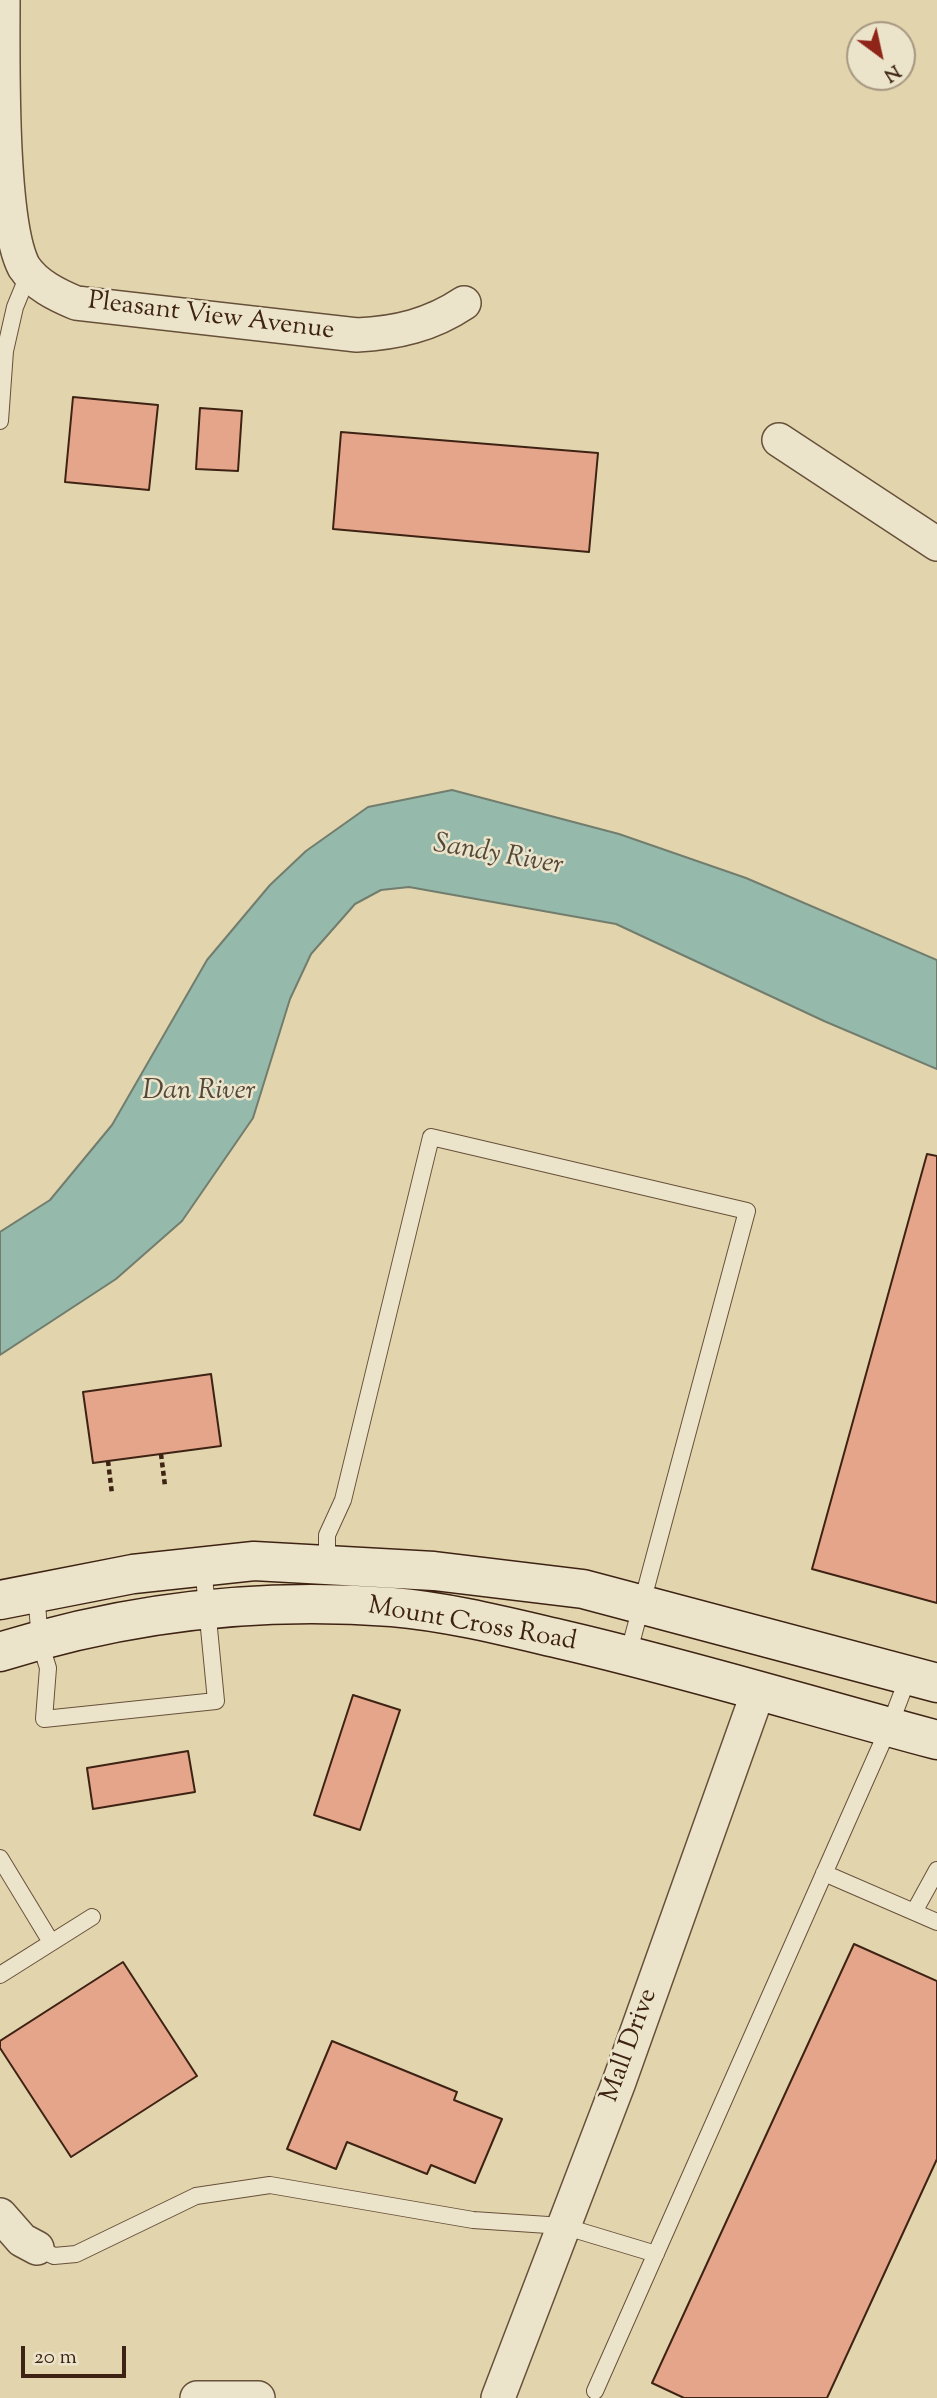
<!DOCTYPE html>
<style>
body{margin:0}
#map{position:relative;width:937px;height:2398px;overflow:hidden;background:#e2d5ad;font-family:"Sorts Mill Goudy",serif}
canvas{display:block}
.north{position:absolute;left:846px;top:21px;width:70px;height:70px;box-sizing:border-box;background:#ece4ca;border:2px solid #a69781;border-radius:50%;rotate:147deg;font-size:19px;font-weight:700;line-height:28px;text-align:center;color:#3e2314}
.north::after{content:'';display:block;margin:auto;width:24px;height:32px;background:#8f2418;clip-path:polygon(50% 0,100% 100%,50% 72%,0 100%)}
.scale{position:absolute;left:21px;top:2346px;width:105px;height:32px;box-sizing:border-box;border:4px solid #3e2314;border-top:0;padding-left:9px;font-size:21px;line-height:24px;white-space:nowrap;color:#3e2314;-webkit-text-stroke:5px #ece4ca;paint-order:stroke}
</style>
<div id="map">
<canvas width="937" height="2398"></canvas>
<div class="north">N</div>
<div class="scale">20 m</div>
</div>
<script>
const ctx = document.querySelector('canvas').getContext('2d');
ctx.lineJoin = 'round';
function fill(path, color) {
  ctx.fillStyle = color;
  ctx.fill(path, 'evenodd');
}
function trace(path, color, width, dash) {
  ctx.strokeStyle = color;
  ctx.lineWidth = width;
  ctx.lineCap = dash ? 'butt' : 'round';
  ctx.setLineDash(dash || []);
  ctx.stroke(path);
}
function label(font, color, halo, rows, align = 'center') {
  ctx.font = font + ' "Sorts Mill Goudy",serif';
  ctx.lineWidth = 5;
  ctx.setLineDash([]);
  ctx.textBaseline = 'middle';
  ctx.strokeStyle = halo;
  ctx.fillStyle = color;
  for (const [text, x, y, turn = 0] of rows) {
    ctx.save();
    ctx.translate(x, y);
    ctx.rotate((+turn || 0) * Math.PI / 180);
    ctx.textAlign = isNaN(turn) ? turn : align;
    if (halo) ctx.strokeText(text, 0, 0);
    ctx.fillText(text, 0, 0);
    ctx.restore();
  }
}
const water = new Path2D(`
 M452,790l167,44 127,44 191,82v109l-113,-48 -208,-97 -207,-37 -28,3 -26,14 -44,50 -21,45 -37,119 -71,103 -66,58 -116,76v-123l50,-32 62,-75 95,-165 63,-75 36,-34 62,-44z`);
const building = new Path2D(`
 M73,397l85,8 -9,85 -84,-8z
 M200,408l42,3 -4,60 -42,-2z
 M341,432l257,21 -9,99 -256,-23z
 M927,1154l10,2v447l-125,-34z
 M211,1374l10,72 -128,17 -10,-71z
 M353,1695l47,15 -40,120 -46,-15z
 M188,1751l7,41 -102,17 -6,-41z
 M854,1944l83,37v178l-110,239h-143l-32,-15z
 M123,1962l74,114 -126,81 -71,-109v-7z
 M332,2041l125,51 -3,8 48,19 -27,64 -44,-18 -4,9 -80,-32 -11,27 -49,-20z`);
const path = new Path2D(`
 M161,1454l4,32
 M108,1461l4,33`);
const service = new Path2D(`
 M0,421l5,-70 10,-44 14,-34
 M327,1565v-30l16,-35 88,-363 316,74 -119,444
 M36,1591l4,51 8,26 -4,51 172,-18 -13,-135
 M0,1858l51,84
 M824,1873l113,49
 M914,1912l23,-42
 M0,1975l92,-58
 M37,2248l17,8 22,-2 120,-58 74,-11 203,35 90,6 93,28
 M595,2391l294,-664 20,-52`);
const minor = new Path2D(`
 M3,0c0,59 -3,222 21,267 12,18 33,28 52,36l281,32c40,-2 74,-10 107,-32
 M779,440l158,104
 M0,2215l22,25 15,8
 M197,2398h61
 M498,2398l121,-316 139,-390`);
const secondary = new Path2D(`
 M0,1600l133,-26 121,-13 180,10 149,18 354,94
 M0,1652c127,-40 259,-55 392,-45 58,5 116,20 172,33 125,29 249,67 373,100`);
const streetNames = [
 ["Pleasant View Avenue",211,318,7],
 ["Mount Cross Road",472,1626,10],
 ["Mall Drive",631,2046,-70]
];
const waterNames = [
 ["Sandy River",498,857,10],
 ["Dan River",199,1093]
];
fill(water, '#95b9aa');
trace(water, '#727d6e', 2);
fill(building, '#e4a58a');
trace(building, '#3e2314', 2);
trace(service, '#67503a', 18);
trace(minor, '#67503a', 36);
trace(secondary, '#3e2314', 41);
trace(path, '#3e2314', 4.5, [5, 3.5]);
trace(service, '#ece4ca', 16);
trace(minor, '#ece4ca', 33);
trace(secondary, '#ece4ca', 38);
label('26px', '#3e2314', '#ece4ca', streetNames);
label('italic 28px', '#54483a', '#ece4ca', waterNames);
</script>
